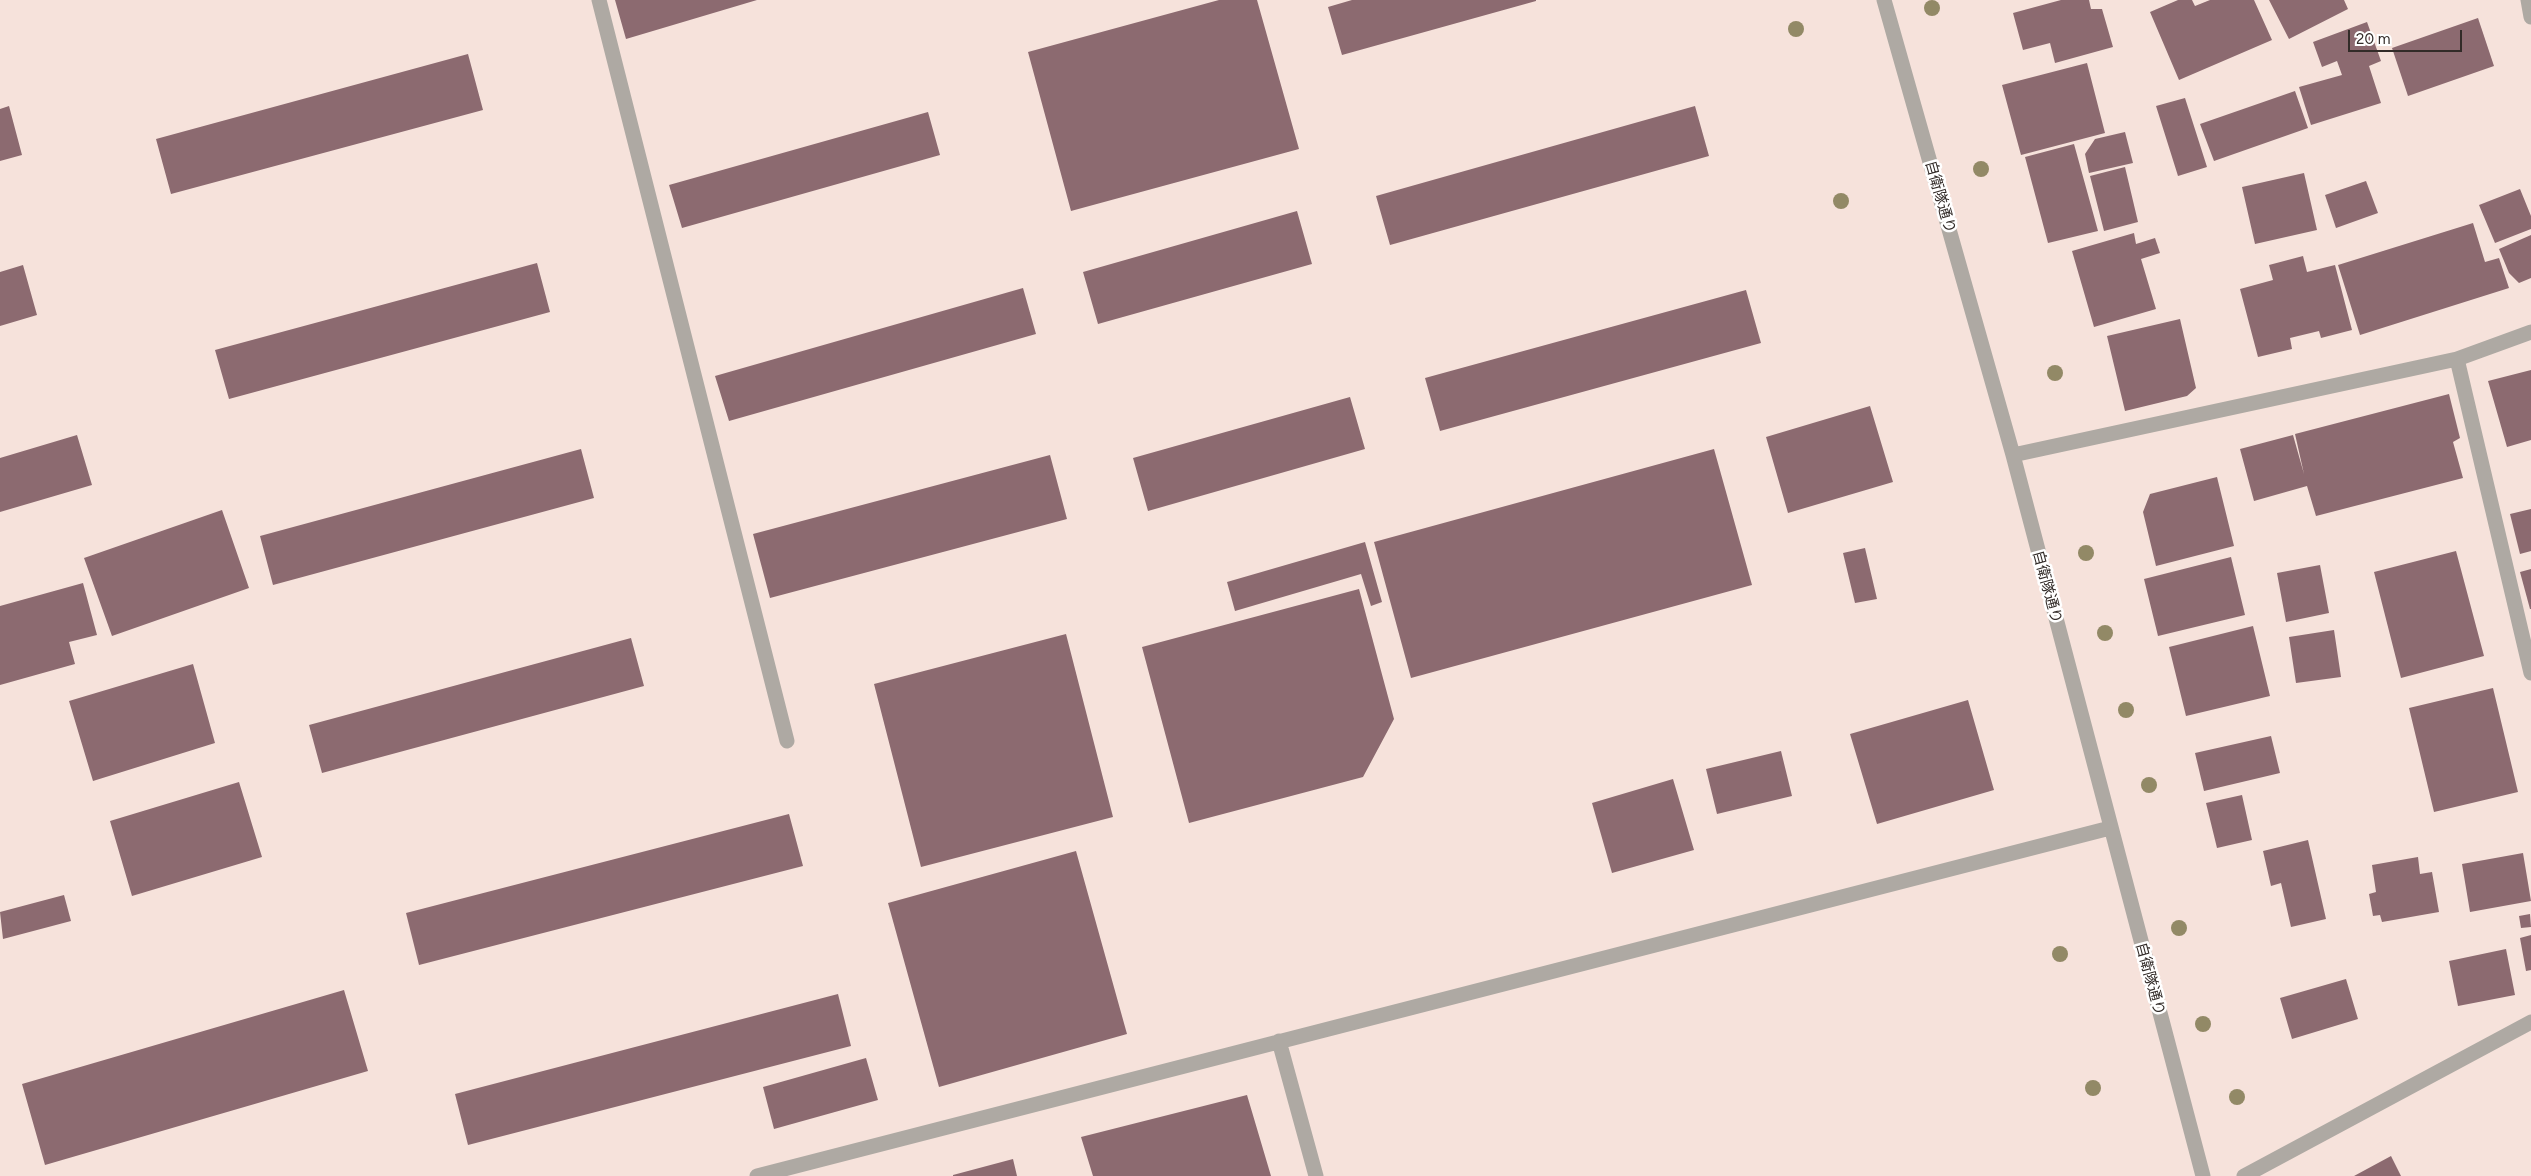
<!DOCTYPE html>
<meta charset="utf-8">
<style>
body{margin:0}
#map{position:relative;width:2531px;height:1176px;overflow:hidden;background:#f6e2db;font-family:Figtree,sans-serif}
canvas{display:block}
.scale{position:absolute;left:2348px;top:30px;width:114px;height:22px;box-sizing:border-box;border:2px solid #322b28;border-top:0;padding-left:6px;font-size:15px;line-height:18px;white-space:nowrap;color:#322b28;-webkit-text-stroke:4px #fff;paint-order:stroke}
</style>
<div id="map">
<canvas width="2531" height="1176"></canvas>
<div class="scale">20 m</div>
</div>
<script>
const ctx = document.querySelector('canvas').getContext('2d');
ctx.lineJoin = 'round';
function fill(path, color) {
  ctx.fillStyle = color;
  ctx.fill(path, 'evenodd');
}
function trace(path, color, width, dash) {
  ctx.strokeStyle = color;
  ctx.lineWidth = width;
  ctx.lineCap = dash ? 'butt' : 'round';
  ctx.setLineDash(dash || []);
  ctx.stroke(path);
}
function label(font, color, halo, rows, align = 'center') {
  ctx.font = font + ' Figtree,"Noto Sans JP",sans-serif';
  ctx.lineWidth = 5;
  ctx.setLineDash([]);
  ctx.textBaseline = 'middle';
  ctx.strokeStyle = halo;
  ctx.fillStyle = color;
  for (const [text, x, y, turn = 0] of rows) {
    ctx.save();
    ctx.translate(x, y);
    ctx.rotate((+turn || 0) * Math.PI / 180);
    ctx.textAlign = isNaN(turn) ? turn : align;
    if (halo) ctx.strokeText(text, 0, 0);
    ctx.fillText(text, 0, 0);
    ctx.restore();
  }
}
const building = new Path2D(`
 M615,0h142l-131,39z
 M1219,0h38l42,149 -228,62 -43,-159z
 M1352,0h184v1l-194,54 -14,-48z
 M2061,0h28l2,9h11l11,38 -58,16 -5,-20 -27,7 -10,-37z
 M2178,0h14l3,6 15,-6h44l18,40 -93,40 -29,-68z
 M2269,0h75l4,9 -59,30z
 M2478,18l16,48 -86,30 -16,-48z
 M2367,22l14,39 -12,5 12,37 -70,22 -12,-38 43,-12 -5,-14 -15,6 -9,-25z
 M468,54l15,56 -312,84 -15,-55z
 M2087,63l18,70 -84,22 -19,-70z
 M2295,91l13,37 -94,33 -14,-37z
 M2185,98l22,69 -29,9 -22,-70z
 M9,106l13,49 -22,6v-52z
 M1695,106l14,50 -319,89 -14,-49z
 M928,112l12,43 -258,73 -13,-43z
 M2125,132l8,31 -44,10 -4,-19 10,-15z
 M2074,144l24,87 -50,12 -23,-86z
 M2125,167l13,55 -34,9 -14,-55z
 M2304,173l13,57 -62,14 -13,-57z
 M2366,181l12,32 -42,15 -11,-33z
 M2520,189l11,27v13l-36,14 -16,-38z
 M1297,211l15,53 -214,60 -15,-52z
 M2473,223l12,39 14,-4 10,30 -149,47 -22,-70z
 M2134,233l2,11 19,-6 5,15 -19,6 15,50 -62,18 -22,-76z
 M2531,235v43l-12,5 -10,-10 -10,-24z
 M2303,256l4,16 28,-7 17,65 -31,8 -2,-7 -29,7 2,11 -34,8 -18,-68 33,-9 -4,-15z
 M537,263l13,49 -321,87 -14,-49z
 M23,265l14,50 -37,11v-54z
 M1023,288l13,46 -307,87 -14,-45z
 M1746,290l15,53 -321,88 -15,-53z
 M2180,319l16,69 -9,8 -62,15 -18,-75z
 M2531,370v70l-24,7 -19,-66z
 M2449,394l11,44 -7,4 10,36 -147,38 -9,-30 -53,15 -14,-52 53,-14 11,39 -9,-40z
 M1350,397l15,52 -217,62 -15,-53z
 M1870,406l23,76 -105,31 -22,-76z
 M77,435l15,50 -92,27v-54z
 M581,449l13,49 -321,87 -13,-49z
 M1714,449l38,136 -341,93 -37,-136z
 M1050,455l17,64 -297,79 -17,-64z
 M2217,477l17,69 -78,20 -13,-54 7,-18z
 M2531,509v42l-11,3 -10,-40z
 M222,510l27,78 -137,48 -28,-78z
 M1365,542l17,60 -11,4 -10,-32 -126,37 -8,-29z
 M1865,548l12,51 -22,4 -12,-50z
 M2456,551l28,105 -83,22 -27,-106z
 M2231,557l14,58 -87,21 -14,-57z
 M2320,565l9,48 -43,9 -9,-49z
 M2531,569v40h-1l-10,-37z
 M83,583l14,52 -28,7 6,22 -75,21v-79z
 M1359,589l35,130 -31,58 -174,46 -47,-176z
 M2253,626l17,70 -84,20 -17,-69z
 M2334,630l7,47 -45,6 -7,-46z
 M1066,634l47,183 -192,50 -47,-183z
 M631,638l13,48 -322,87 -13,-48z
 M193,664l22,79 -122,38 -24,-80z
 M2493,688l25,104 -84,20 -25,-104z
 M1968,700l26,90 -117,34 -27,-90z
 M2271,736l9,37 -76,18 -9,-38z
 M1781,751l11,45 -75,18 -11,-45z
 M1673,779l21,71 -82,23 -20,-70z
 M239,782l23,75 -130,39 -22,-75z
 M2242,795l10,45 -35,8 -11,-45z
 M789,814l14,52 -384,99 -13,-52z
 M2308,840l18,79 -35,8 -10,-44 -10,3 -8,-35z
 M1076,851l51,183 -188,53 -51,-184z
 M2523,853l8,48 -61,11 -8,-48z
 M2418,857l2,17 12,-2 7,40 -57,10 -2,-7 -7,1 -4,-22 7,-2 -4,-27z
 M64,895l7,26 -68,18 -3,-27z
 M2530,914l1,13 -10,1 -2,-12z
 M2531,935v35l-5,1 -6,-33z
 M2506,949l9,46 -57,11 -9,-45z
 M2346,979l12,40 -66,20 -12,-41z
 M344,990l24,81 -323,94 -23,-81z
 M838,994l13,52 -383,99 -13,-51z
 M866,1058l12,42 -104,29 -11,-42z
 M1247,1095l24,81h-178l-12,-39z
 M2391,1156l10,20h-47z
 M1013,1159l4,17h-64v-1z`);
const minor = new Path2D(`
 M599,0l188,741
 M1884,0l129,455 190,721
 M2528,0l3,17
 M2457,359l74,314
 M2013,455l444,-96 74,-27
 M1279,1041l37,135
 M757,1176l1353,-348
 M2244,1176l287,-154`);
const trees = [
 [1932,8],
 [1796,29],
 [1981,169],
 [1841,201],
 [2055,373],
 [2086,553],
 [2105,633],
 [2126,710],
 [2149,785],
 [2179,928],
 [2060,954],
 [2203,1024],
 [2093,1088],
 [2237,1097]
];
const streetNames = [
 ["自衛隊通り",1940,197,74],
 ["自衛隊通り",2047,587,75],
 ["自衛隊通り",2150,979,75]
];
fill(building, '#8c6a70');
trace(minor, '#aea9a3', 15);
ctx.fillStyle = '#928966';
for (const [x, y] of trees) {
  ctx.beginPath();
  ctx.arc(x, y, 8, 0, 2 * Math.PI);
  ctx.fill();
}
label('15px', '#322b28', '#fff', streetNames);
</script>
